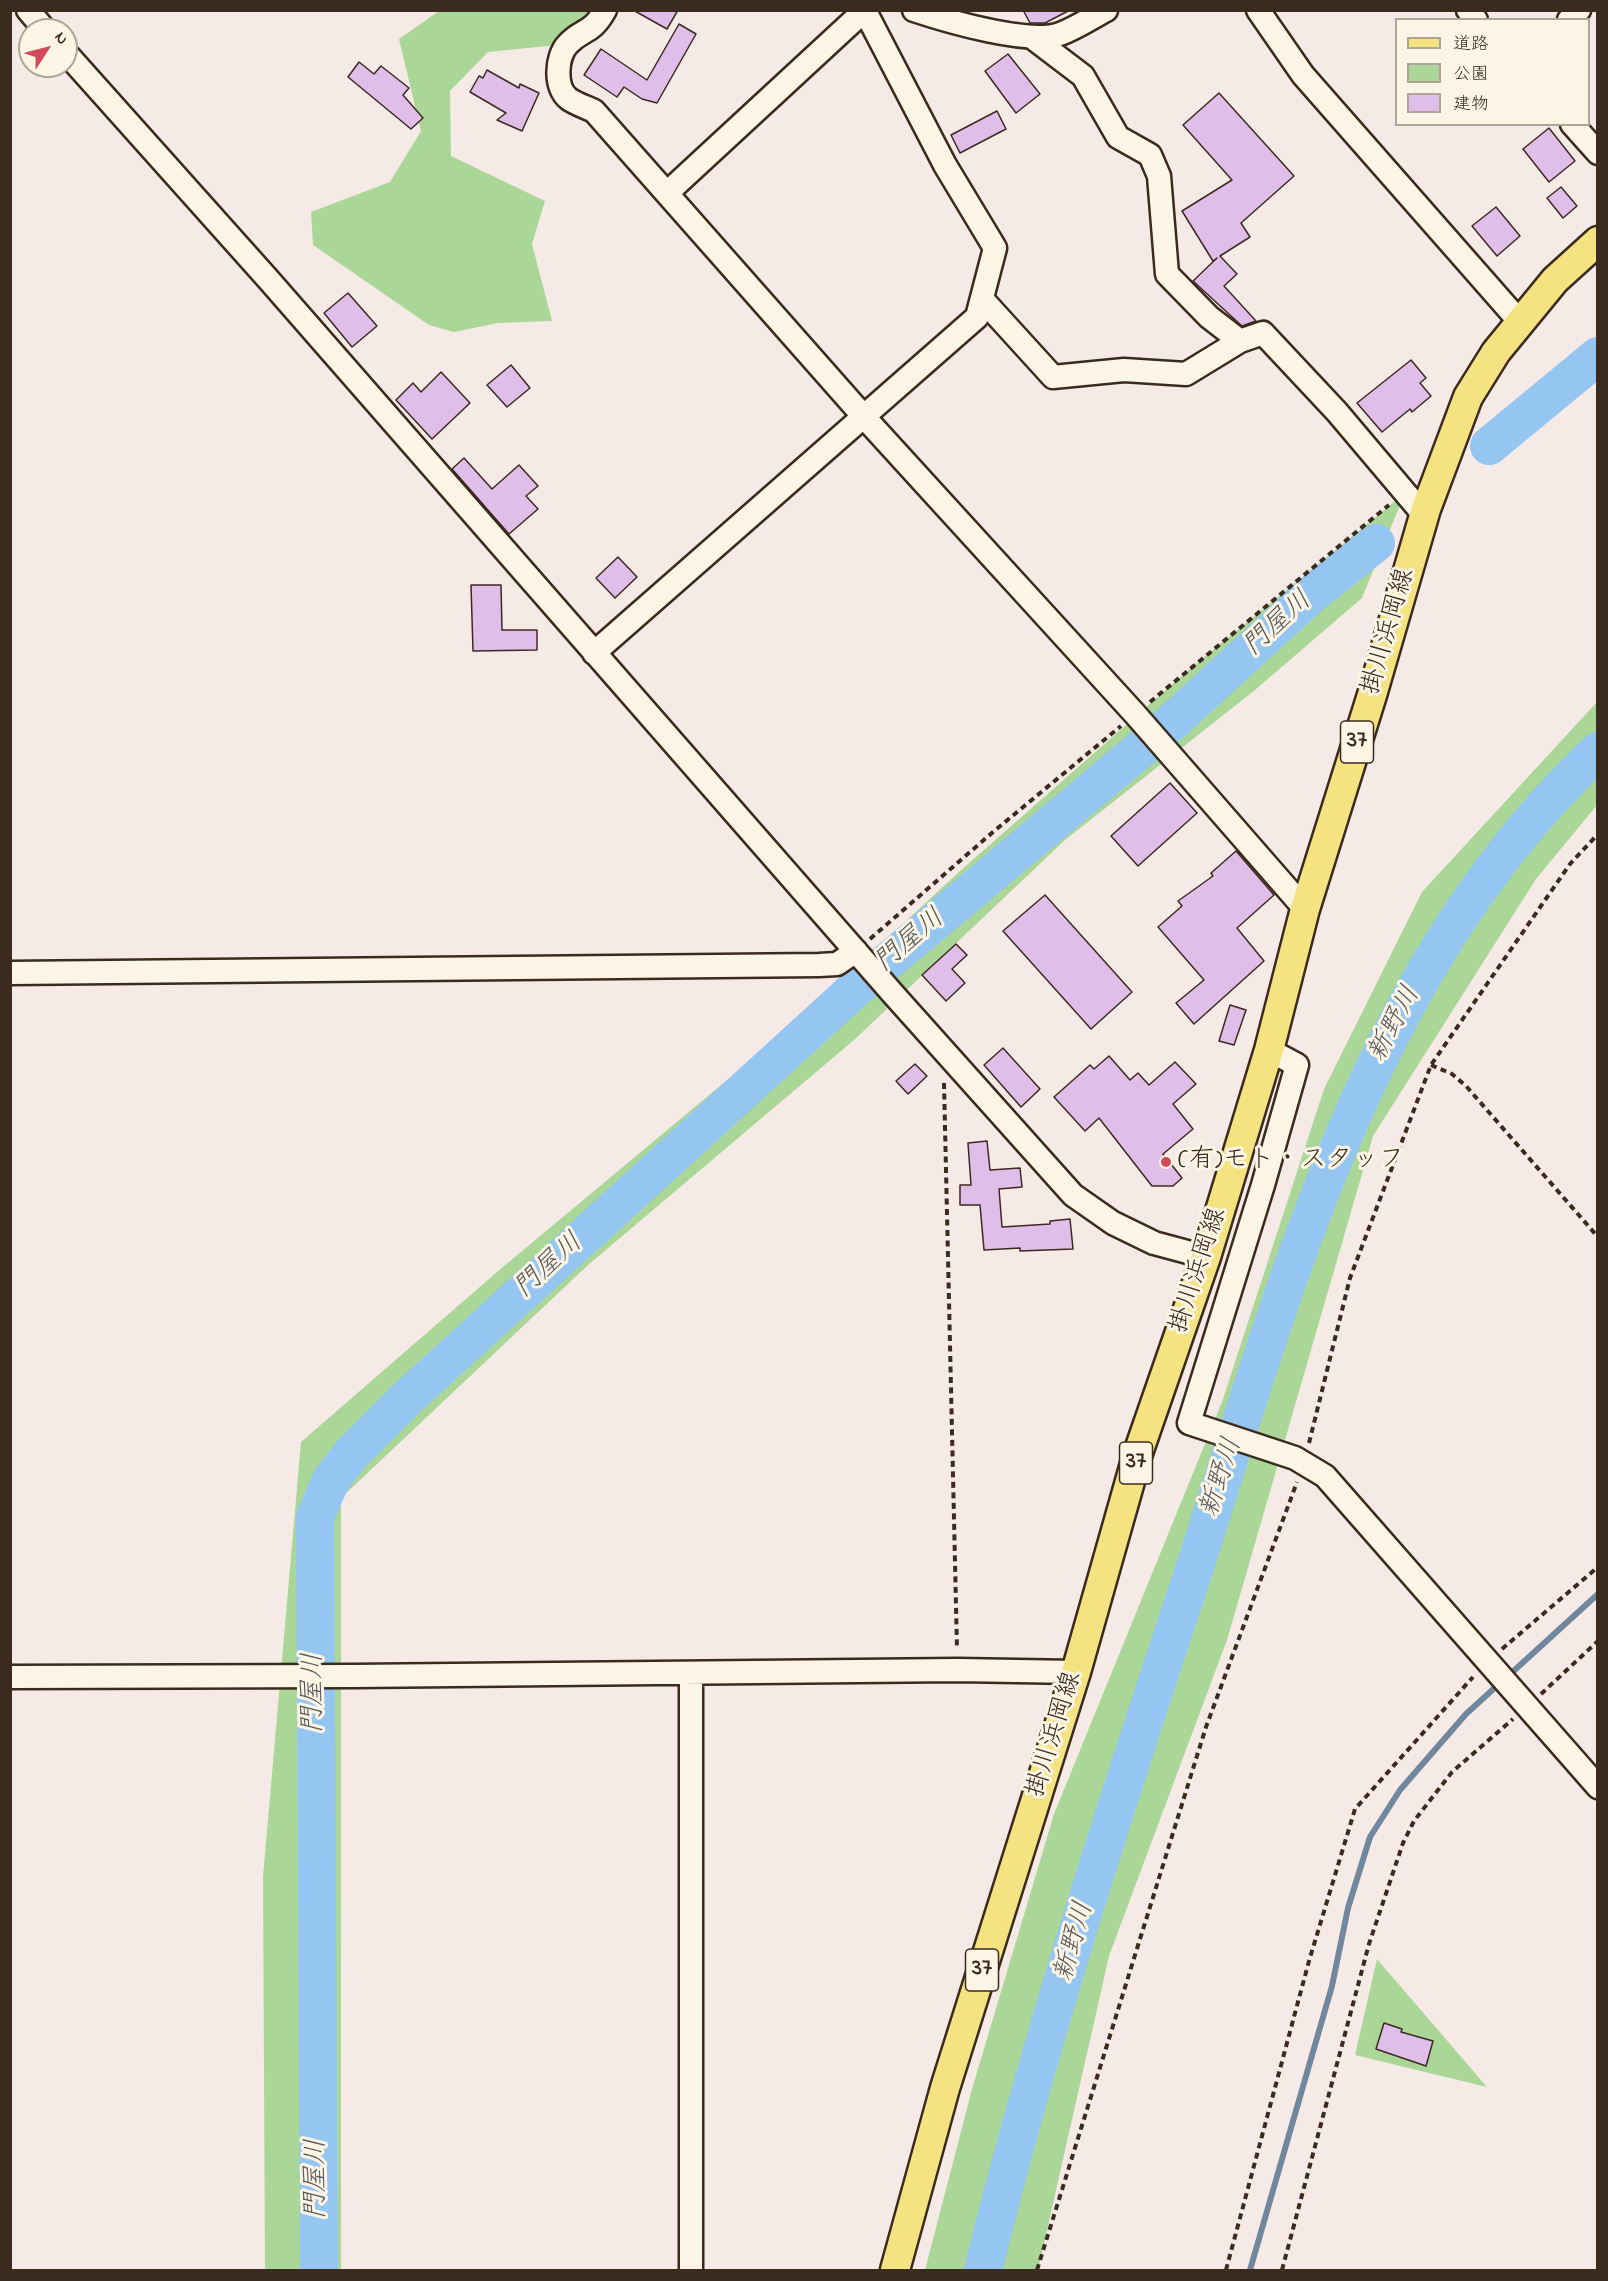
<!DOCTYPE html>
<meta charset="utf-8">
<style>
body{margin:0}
#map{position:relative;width:1608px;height:2281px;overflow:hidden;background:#f6eae6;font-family:"Indie Flower","Klee One",sans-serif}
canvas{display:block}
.frame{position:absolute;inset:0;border:12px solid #3b2a1e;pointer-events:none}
.legend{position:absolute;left:1395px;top:18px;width:195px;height:108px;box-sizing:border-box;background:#fcf5e5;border:2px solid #afa495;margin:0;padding:8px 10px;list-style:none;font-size:18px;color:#3b2a1e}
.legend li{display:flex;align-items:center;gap:12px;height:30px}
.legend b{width:30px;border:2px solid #afa495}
.north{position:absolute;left:18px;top:18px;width:60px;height:60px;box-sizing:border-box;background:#fcf5e5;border:2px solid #afa495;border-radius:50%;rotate:54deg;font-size:16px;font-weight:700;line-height:24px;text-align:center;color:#3b2a1e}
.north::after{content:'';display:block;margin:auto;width:21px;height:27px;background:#d1495b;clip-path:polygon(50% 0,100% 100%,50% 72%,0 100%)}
</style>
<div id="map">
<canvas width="1608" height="2281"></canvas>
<div class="frame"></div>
<ul class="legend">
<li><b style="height:8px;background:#f5e382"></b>道路</li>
<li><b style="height:16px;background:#aad797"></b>公園</li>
<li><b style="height:16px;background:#e0beea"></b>建物</li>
</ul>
<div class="north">N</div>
</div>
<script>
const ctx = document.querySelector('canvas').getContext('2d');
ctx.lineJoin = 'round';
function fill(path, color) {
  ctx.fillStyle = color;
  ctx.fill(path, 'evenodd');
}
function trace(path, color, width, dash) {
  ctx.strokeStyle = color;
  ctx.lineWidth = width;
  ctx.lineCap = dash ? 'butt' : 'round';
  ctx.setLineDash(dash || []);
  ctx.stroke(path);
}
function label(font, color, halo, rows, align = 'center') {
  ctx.font = font + ' "Indie Flower","Klee One",sans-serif';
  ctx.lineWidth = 6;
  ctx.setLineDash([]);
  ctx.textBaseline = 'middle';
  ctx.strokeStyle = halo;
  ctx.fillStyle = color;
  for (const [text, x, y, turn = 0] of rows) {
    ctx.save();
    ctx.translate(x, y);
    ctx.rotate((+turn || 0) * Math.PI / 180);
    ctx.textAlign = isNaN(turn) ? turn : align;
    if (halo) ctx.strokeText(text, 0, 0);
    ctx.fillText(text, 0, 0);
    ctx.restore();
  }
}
const green = new Path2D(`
 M439,11h160l-32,33 -79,8 -38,39 1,65 94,45 -13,43 20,77 -54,2 -44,9 -25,-7 -116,-80 -2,-33 79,-30 31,-51 -22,-92z
 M1405,493l-43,105 -107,92 -190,150 -211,200 -266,225 -247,233v772h-76l-2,-393 38,-435 196,-170 302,-252 161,-149 232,-204z
 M1597,702v103l-61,74 -163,257 -146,504 -118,316 -71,314h-113l47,-181 82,-275 168,-412 102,-313 98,-197z
 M1377,1959l110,128 -132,-32z`);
const stream = new Path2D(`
 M1507,1677l91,-83
 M1250,2270l82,-284 16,-78 22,-71 30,-47 66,-76 34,-31`);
const river = new Path2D(`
 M1489,446l109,-90
 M319,2270l-4,-753 16,-37 21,-27 54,-54 450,-411 305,-256 151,-138 64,-51
 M983,2270c57,-231 131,-459 206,-685 96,-295 175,-613 409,-834`);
const building = new Path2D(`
 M633,10h45l-11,19z
 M1023,10h47l-25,13h-15z
 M679,24l17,10 -39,69 -15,-4 -18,-12 -7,10 -33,-22 17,-26 46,31z
 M1008,54l32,40 -24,19 -31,-42z
 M359,62l15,12 7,-8 28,22 -6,7 20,23 -12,11 -63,-52z
 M487,70l32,18 1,-4 19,9 -17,38 -25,-11 9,-7 -36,-21 9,-16 4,2z
 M1219,93l75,83 -53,47 9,14 -30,19 17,18 -13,12 32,35 -14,5 -49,-45 24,-23 -4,3 -31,-50 50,-31 -49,-55z
 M997,111l9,18 -46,24 -9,-18z
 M1549,128l26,33 -26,21 -26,-33z
 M1561,187l16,19 -14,12 -16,-20z
 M1496,207l24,29 -23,20 -25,-30z
 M348,293l29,33 -25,21 -28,-34z
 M1411,360l15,18 -6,5 11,13 -19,16 -2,-3 -28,23 -25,-29z
 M511,365l19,23 -23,19 -20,-22z
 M441,372l29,31 -38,36 -36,-39 17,-17 8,9z
 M464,458l28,31 27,-24 19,21 -12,10 12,13 -29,25 -57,-65z
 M618,557l19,20 -22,21 -19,-20z
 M471,585h30l1,45h35v20l-64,1z
 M1170,783l27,30 -59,53 -27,-30z
 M1236,851l38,44 -37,33 27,33 -70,63 -18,-21 28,-23 -46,-53 24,-21 -4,-5 35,-25 -2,-3z
 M1045,895l87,97 -41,37 -88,-98z
 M956,944l11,11 -15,14 13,14 -19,18 -24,-26z
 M1230,1005l16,5 -12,35 -15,-4z
 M1003,1048l37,41 -19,18 -37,-42z
 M1109,1056l21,24 8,-7 11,12 26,-23 21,22 -23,20 20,25 -30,25 19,24 -9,8h-21l-53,-68 -14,13 -31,-34 36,-32 4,4z
 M915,1064l12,12 -19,18 -12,-13z
 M987,1141l3,29 30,-2 2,19 -23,2 3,38 48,-3v-3l20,-2 3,30 -53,2v-3l-36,2 -4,-45h-20v-20h11l-3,-42z
 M1384,2023l18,6 -1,3 32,9 -7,25 -50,-17z`);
const path = new Path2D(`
 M1150,702l239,-197
 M870,939l123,-107 128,-106
 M1431,1065l21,9 14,12 132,151
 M944,1083l13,566
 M1309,1443l41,-165 81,-213 139,-201 28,-30
 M1502,1649l96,-82
 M1541,1694l57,-53
 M1037,2270l169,-543 91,-245
 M1226,2270l83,-309 46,-152 118,-132
 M1282,2270l87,-326 34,-101 11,-22 38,-49 61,-53`);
const minor = new Path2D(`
 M28,10l17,20
 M605,10c-14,25 -22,18 -37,34 -12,12 -14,44 1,55 7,5 17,8 25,12l271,307 270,296 170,195
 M914,10c33,11 115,35 146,24 16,-6 31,-16 46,-24
 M1258,10l45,65 217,247
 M1468,10l8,10
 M1569,20l10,-10
 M1033,38l50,38 35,61 32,18 9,21 8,98 42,43 31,24
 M66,53l202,226 626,716 179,200 40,28 41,20 52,14
 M1572,124l26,29
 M667,193l198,-183
 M982,299l71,78 71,-7 62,4 54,-33 23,-8 74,79 87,103
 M594,653l383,-336 18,-69 -50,-83 -80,-154
 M10,973l809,-8 18,-1 19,-13
 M1269,1050l28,15 -34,120 -74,238 106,35 30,18 273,311
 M691,1673v597
 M10,1677l343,-1 605,-6 118,2`);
const major = new Path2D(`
 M895,2270l50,-182 131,-416 62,-219 68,-196 63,-207 36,-141 67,-214 54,-186 42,-112 28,-45 59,-72 43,-39`);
const markers = [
 [1166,1162,6,"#d1495b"]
];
const shields = [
 [1357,742,33],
 [1136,1463,33],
 [982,1970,33]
];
const shieldNames = [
 ["37",1357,742],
 ["37",1136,1463],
 ["37",982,1970]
];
const streetNames = [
 ["掛川浜岡線",1390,632,-74],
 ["掛川浜岡線",1200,1271,-72],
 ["掛川浜岡線",1056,1735,-73]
];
const poiNames = [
 ["(有)モト・スタッフ",1178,1162]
];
const waterNames = [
 ["門屋川",1279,625,-42],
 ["門屋川",911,942,-40],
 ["新野川",1396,1025,-62],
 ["門屋川",550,1267,-42],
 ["新野川",1223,1478,-72],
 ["門屋川",316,1693,-90],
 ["新野川",1076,1942,-74],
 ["門屋川",319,2179,-90]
];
fill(green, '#aad797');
trace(stream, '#71879d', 6);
trace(river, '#95c5f1', 38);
fill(building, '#e0beea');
trace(building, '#3b2a1e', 1.5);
trace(minor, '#3b2a1e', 27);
trace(major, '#3b2a1e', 33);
trace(path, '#3b2a1e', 4, [6, 4.5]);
trace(minor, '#fcf5e5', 22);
trace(major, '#f5e382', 28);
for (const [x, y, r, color] of markers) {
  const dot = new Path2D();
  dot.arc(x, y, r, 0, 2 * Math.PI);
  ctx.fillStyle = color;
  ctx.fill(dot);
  trace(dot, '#fcf5e5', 2);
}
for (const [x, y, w] of shields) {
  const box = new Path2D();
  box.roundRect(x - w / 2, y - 21, w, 42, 4.5);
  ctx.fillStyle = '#fcf5e5';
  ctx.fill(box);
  trace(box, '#3b2a1e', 1.5);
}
label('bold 24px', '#3b2a1e', null, shieldNames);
label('26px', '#3b2a1e', '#fcf5e5', streetNames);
label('26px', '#3b2a1e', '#fcf5e5', poiNames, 'left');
label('italic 27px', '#56585d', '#fcf5e5', waterNames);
</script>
